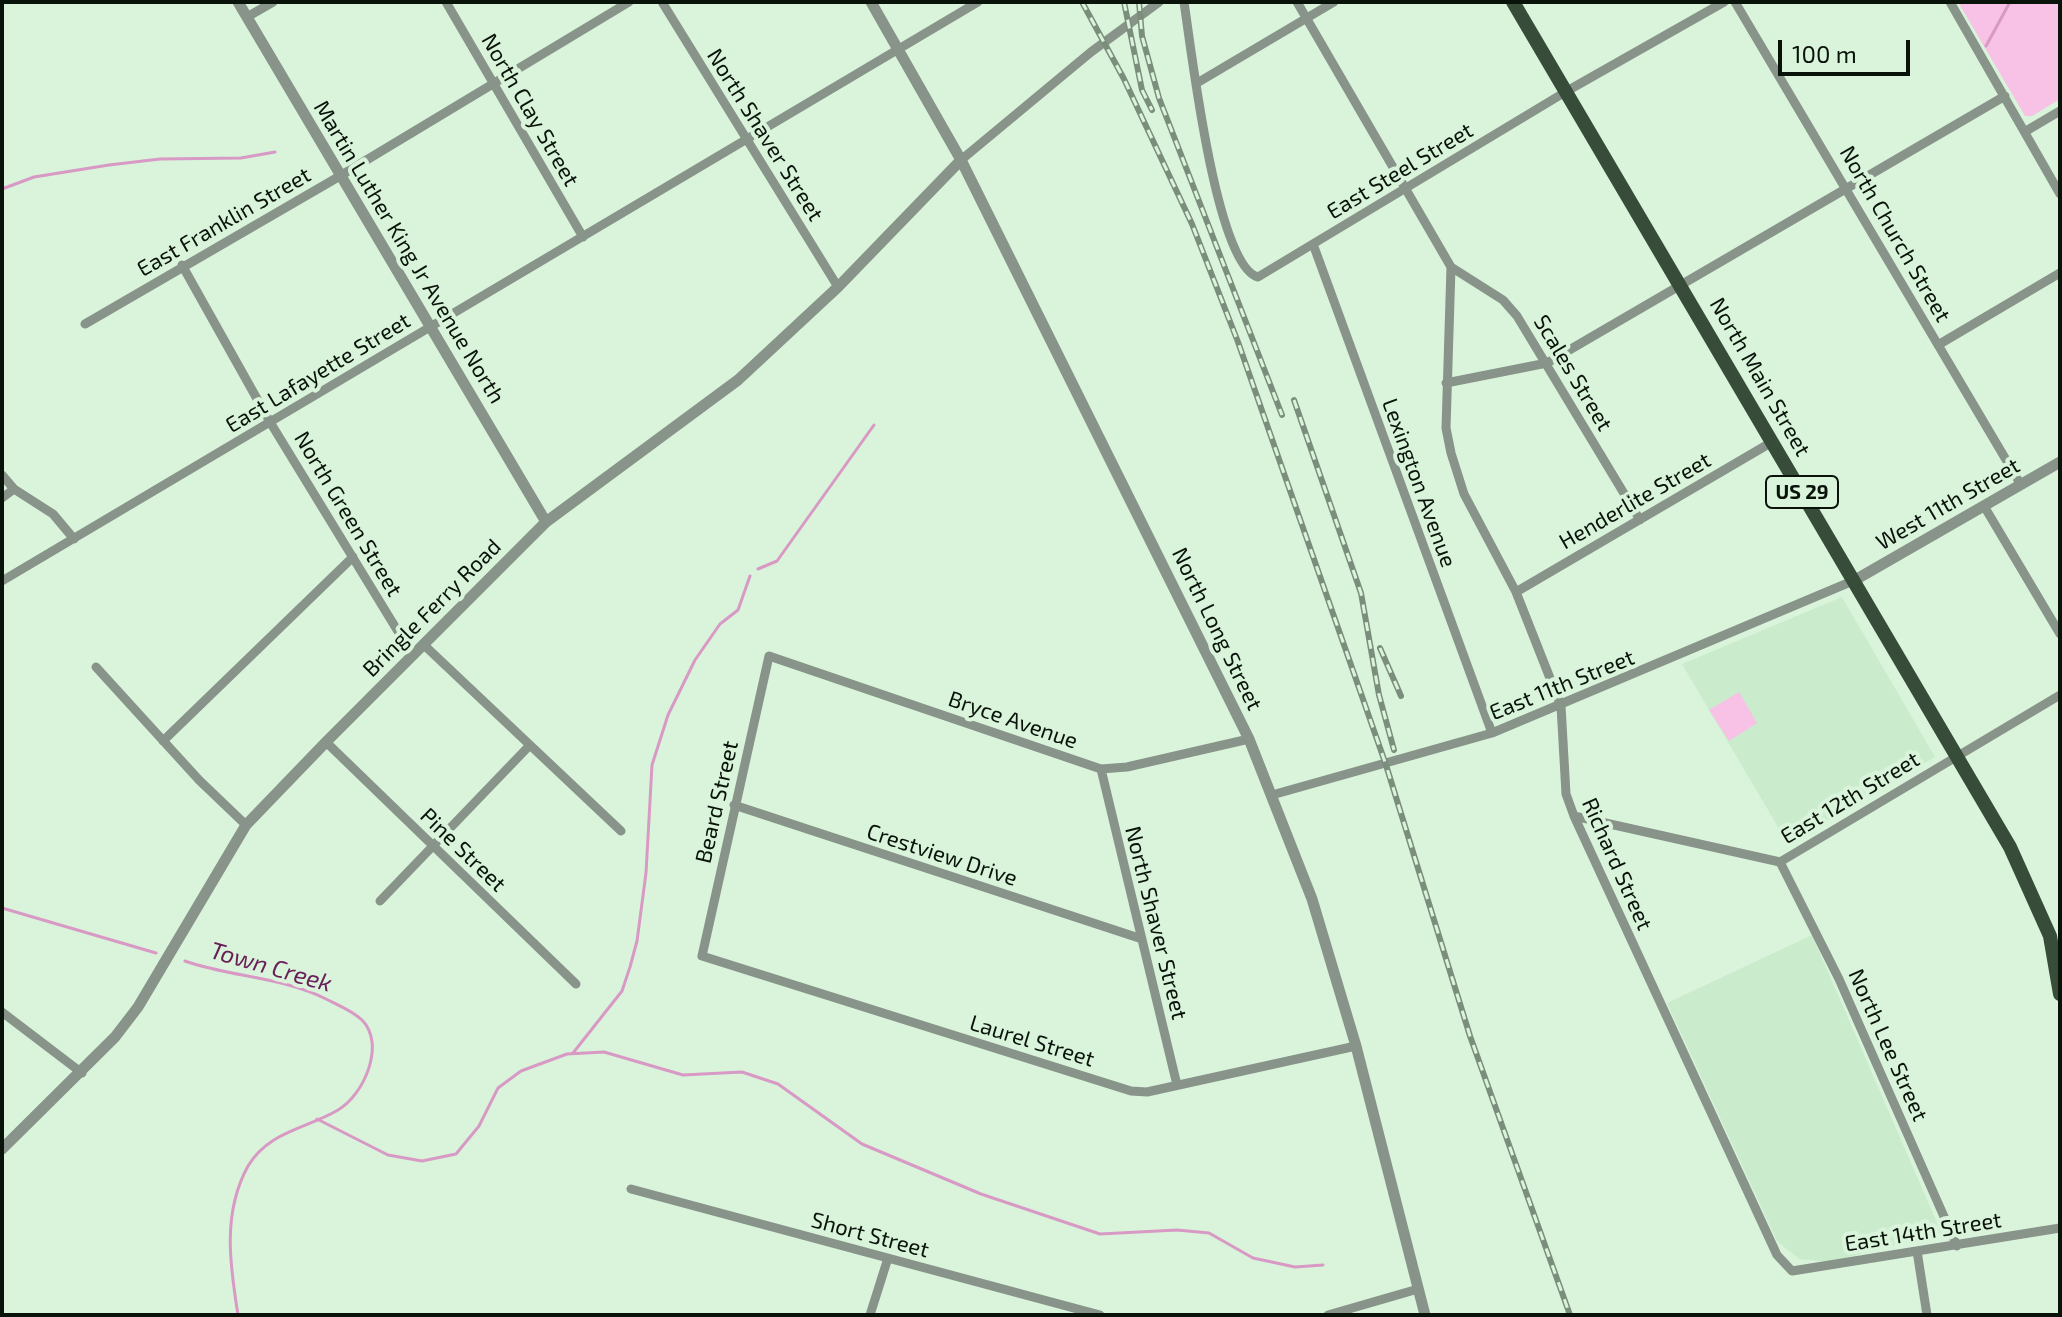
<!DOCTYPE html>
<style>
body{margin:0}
#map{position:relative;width:2062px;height:1317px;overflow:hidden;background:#d9f4db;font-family:"Exo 2",sans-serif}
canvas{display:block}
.frame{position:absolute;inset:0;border:4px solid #09130a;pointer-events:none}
.scale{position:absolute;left:1778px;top:40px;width:132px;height:36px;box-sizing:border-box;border:4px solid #09130a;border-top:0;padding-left:10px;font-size:24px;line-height:28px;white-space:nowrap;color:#09130a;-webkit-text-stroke:6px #d9f4db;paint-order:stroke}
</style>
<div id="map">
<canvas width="2062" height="1317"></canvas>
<div class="frame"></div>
<div class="scale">100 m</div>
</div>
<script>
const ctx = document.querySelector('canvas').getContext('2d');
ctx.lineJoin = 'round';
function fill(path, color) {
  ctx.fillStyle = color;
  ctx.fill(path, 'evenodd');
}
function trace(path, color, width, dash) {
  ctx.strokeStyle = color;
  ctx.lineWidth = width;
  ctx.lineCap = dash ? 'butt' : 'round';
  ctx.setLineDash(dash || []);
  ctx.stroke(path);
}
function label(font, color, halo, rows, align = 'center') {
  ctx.font = font + ' "Exo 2",sans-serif';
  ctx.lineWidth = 8;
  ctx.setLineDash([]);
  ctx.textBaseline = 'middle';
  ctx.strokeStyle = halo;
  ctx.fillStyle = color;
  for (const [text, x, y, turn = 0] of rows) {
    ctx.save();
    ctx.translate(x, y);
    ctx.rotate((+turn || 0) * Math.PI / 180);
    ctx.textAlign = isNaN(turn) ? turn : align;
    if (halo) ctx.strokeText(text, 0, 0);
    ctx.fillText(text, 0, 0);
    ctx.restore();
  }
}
const built = new Path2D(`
 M1842,597l93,160 -147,87 -106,-180z
 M1812,935l130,299 -114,28 -29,-3 -22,-18 -110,-238z`);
const green = new Path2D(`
 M1958,2h102v97l-28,17h-7z
 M1739,692l18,31 -28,18 -20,-31z`);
const stream = new Path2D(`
 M1986,46l24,-44
 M2,189l32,-12 75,-12 51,-6 81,-1 34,-6
 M758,569l19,-8 97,-136
 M2,908l154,45
 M185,961c45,16 98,16 141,38 12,6 27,12 36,21 24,24 2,75 -24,90 -32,19 -69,21 -90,56 -26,47 -18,99 -10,149
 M573,1053l49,-62 8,-24 7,-26 9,-68 6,-108 16,-50 27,-55 25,-36 18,-14 12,-34
 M317,1119l71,36 34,6 34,-7 23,-28 19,-38 23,-17 46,-17 37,-2 79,23 59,-3 36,12 84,60 119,50 119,40 77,-4 32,3 44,25 42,9 28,-2`);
const minor = new Path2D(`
 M446,2l137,235
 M662,2l176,285
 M1184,2c7,45 32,265 74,275l309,-186 157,-89
 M1297,2l154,265 -5,161 5,25 13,41 52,98 45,114 5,88 8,22 203,439 15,16 268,-43
 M1735,2l286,483
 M1950,2l110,192
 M247,17l26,-15
 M1197,83l137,-81
 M2026,131l34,-20
 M961,160l130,-108 68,-50
 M1313,244l179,489
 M182,265l88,157 143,234
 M1451,267l52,33 14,16 123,204
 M85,324l255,-148 289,-174
 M1938,345l122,-72
 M1446,383l101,-20 458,-267
 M2,475l12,14 39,25 21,25
 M2,498l12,-9
 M1984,506l76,128
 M2,581l976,-579
 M1516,592l256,-150
 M424,645l197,186
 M96,667l103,113 47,45
 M1249,739l-122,28 -26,2 -332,-113 -67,300 429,135 16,1 209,-46
 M163,741l190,-184
 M326,742l250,242
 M1101,769l76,316
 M1272,795l220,-62 363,-153
 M734,805l405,133
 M1574,816l206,46 280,-167
 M1780,862l59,117 118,267
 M380,901l150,-156
 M2,1012l80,61
 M631,1189l469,126
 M1917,1251l10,64
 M870,1315l18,-57
 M1328,1315l90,-26`);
const tertiary = new Path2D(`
 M238,2l308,520
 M871,2l90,158 288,579 63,160 44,147 69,269
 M1855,580l205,-118
 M2,1149l113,-112 23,-30 108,-182 80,-83 220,-220 192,-142 100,-93 123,-127`);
const primary = new Path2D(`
 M1513,2l497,845 40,89 10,58`);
const rail = new Path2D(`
 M1082,2l42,77 68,145 46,118 148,423 84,271 100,279
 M1124,2l18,88 10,20
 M1139,2l3,34 17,62 123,317
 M1294,400l67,193 18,102 15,55
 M1380,648l21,48`);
const shields = [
 [1802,492,72]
];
const shieldNames = [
 ["US 29",1802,492]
];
const streetNames = [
 ["North Clay Street",530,110,60],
 ["North Shaver Street",765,135,58],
 ["East Steel Street",1400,171,-31],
 ["East Franklin Street",224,222,-30],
 ["North Church Street",1895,234,60],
 ["Martin Luther King Jr Avenue North",409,252,59],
 ["East Lafayette Street",318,373,-31],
 ["Scales Street",1573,373,59],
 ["North Main Street",1760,377,60],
 ["Lexington Avenue",1419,483,70],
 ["Henderlite Street",1635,501,-30],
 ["West 11th Street",1948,504,-30],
 ["North Green Street",348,514,59],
 ["Bringle Ferry Road",432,608,-45],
 ["North Long Street",1217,629,64],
 ["East 11th Street",1562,685,-22],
 ["Bryce Avenue",1013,720,19],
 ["East 12th Street",1850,798,-31],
 ["Beard Street",717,802,-77],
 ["Pine Street",463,850,44],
 ["Crestview Drive",942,855,18],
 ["Richard Street",1617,864,66],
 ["North Shaver Street",1156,923,76],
 ["Laurel Street",1032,1041,17],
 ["North Lee Street",1888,1045,66],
 ["East 14th Street",1923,1232,-9],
 ["Short Street",870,1235,15]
];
const waterNames = [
 ["Town Creek",271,967,16]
];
fill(built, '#caeccd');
fill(green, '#f7c2e6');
trace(stream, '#d899c5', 3);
trace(minor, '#889389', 9);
trace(tertiary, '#889389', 11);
trace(primary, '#384c3a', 14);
trace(rail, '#7b8e7c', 6);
trace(rail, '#d9f4db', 3, [9]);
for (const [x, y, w] of shields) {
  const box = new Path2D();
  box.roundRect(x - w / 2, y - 16, w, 32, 6);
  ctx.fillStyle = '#d9f4db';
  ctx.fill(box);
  trace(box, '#09130a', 2);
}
label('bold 20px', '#09130a', null, shieldNames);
label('22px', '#09130a', '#d9f4db', streetNames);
label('italic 24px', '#681f57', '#d9f4db', waterNames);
</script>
